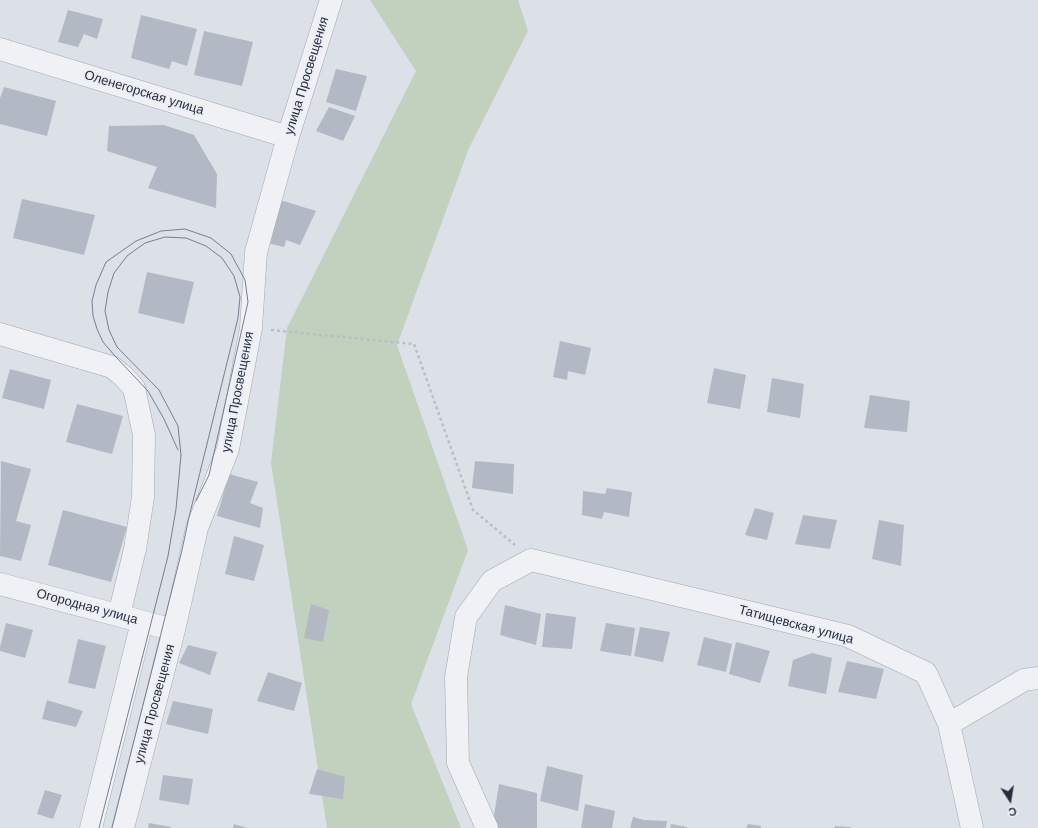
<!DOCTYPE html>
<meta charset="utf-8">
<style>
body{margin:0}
#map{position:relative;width:1038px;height:828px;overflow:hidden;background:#dce0e7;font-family:Helvetica,sans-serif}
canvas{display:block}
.north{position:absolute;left:990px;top:780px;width:40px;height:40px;-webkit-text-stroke:3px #ebeff5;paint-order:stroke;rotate:168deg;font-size:11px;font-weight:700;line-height:16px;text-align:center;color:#262e3d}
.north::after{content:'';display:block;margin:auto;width:14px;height:18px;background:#262e3d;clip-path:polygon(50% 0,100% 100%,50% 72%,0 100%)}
</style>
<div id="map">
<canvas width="1038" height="828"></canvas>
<div class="north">С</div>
</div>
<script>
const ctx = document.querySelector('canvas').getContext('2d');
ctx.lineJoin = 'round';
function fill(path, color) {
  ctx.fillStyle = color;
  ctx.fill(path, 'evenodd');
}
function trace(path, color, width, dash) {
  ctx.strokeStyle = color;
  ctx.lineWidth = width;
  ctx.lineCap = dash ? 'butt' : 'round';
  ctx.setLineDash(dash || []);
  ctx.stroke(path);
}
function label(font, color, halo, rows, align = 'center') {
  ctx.font = font + ' Helvetica,sans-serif';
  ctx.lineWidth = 4;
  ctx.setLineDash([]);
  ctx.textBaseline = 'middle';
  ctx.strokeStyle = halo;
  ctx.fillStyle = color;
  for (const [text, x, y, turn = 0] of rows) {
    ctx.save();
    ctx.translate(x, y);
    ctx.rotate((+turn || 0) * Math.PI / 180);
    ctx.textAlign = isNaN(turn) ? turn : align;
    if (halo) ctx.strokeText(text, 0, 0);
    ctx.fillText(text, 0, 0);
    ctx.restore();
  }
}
const green = new Path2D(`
 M370,0h148l10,31 -59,117 -72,197 71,205 -57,154 50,124h-134l-56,-365 16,-135 129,-257z`);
const building = new Path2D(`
 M68,10l35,9 -6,20 -13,-5 -6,13 -20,-5z
 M141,15l56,14 -10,37 -15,-5 -3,8 -38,-11z
 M204,31l49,11 -11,44 -48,-11z
 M336,69l31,7 -11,35 -30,-9z
 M4,87l52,14 -9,35 -47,-12v-26z
 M329,107l26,9 -12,25 -27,-10z
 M164,125l30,10 23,39 -1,34 -68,-20 9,-21 -50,-16 2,-25z
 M22,199l73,16 -11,40 -71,-17z
 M280,200l36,11 -16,34 -14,-5 -2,7 -17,-4z
 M147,272l47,10 -10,42 -46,-11z
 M560,341l31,7 -6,27 -17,-4 -1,9 -14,-3z
 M714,368l32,7 -6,34 -33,-6z
 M10,369l41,11 -7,29 -42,-11z
 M772,378l32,6 -4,34 -33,-6z
 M870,395l40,6 -3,31 -43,-4z
 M77,404l46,12 -11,38 -46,-12z
 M1,461l30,8 -15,52 15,4 -10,36 -21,-5z
 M475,461l39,3 -1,30 -41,-6z
 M229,474l29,8 -8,21 13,5 -3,20 -43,-12z
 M607,488l25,4 -3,25 -25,-5 -2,7 -20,-4 1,-24 22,3z
 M755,508l19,5 -7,27 -22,-5z
 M63,510l64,17 -16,55 -63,-17z
 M803,515l34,5 -7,29 -35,-5z
 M879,520l25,5 -3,41 -29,-7z
 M234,536l30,9 -10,36 -29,-7z
 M311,604l18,6 -6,32 -19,-4z
 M505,605l36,9 -5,31 -36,-10z
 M546,613l30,4 -4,32 -30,-2z
 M6,623l27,7 -8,28 -25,-7v-4z
 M606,623l29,5 -4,28 -31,-5z
 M640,627l30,5 -7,30 -29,-6z
 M704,637l28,7 -6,28 -29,-7z
 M78,639l28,7 -11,43 -27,-6z
 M736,642l34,9 -10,32 -31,-9z
 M188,645l29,7 -7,23 -31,-12z
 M812,653l20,5 -6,36 -38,-8 5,-26z
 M847,661l37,8 -8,30 -38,-7z
 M268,672l34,11 -8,28 -37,-10z
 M47,700l36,11 -7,16 -34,-8z
 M173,701l40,8 -5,25 -42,-10z
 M547,766l36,9 -5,36 -38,-10z
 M317,769l28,8 -2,22 -34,-5z
 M163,775l30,4 -4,26 -30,-5z
 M499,784l38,9v35h-45z
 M45,790l17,5 -9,24 -16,-5z
 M585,804l30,7 -3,17h-31z
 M633,817l11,3 23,1 -1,7h-36z
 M149,823l22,4v1h-23z
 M234,824l13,4h-14z
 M671,824l16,3v1h-17z
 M748,824l13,2v2h-15z
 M835,826l16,1v1h-17z`);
const path = new Path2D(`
 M271,330l143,14 59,166 42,35`);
const minor = new Path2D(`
 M0,49l288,88
 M0,334l112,33 11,9 11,12 10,47 -1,62 -8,52 -16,66
 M0,584l174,46
 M949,724l23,104
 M91,828l51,-206
 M123,828l51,-198 23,-102 31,-79 23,-121 5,-76 32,-115 43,-137
 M487,828l-29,-65 -2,-86 10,-60 26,-36 39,-21 317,76 78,37 23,51 75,-44 14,-2`);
const tram = new Path2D(`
 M178,450l-14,-31 -16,-28 -33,-35 -12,-14 -6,-13 -4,-13 -1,-15 4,-16 10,-23 30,-21 25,-10 24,-2 26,9 20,16 14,26 3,22 -39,173 -13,26
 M99,828l69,-272 8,-47 5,-54 -3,-29 -19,-36 -42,-43 -8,-17 -4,-19 3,-19 6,-19 13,-17 18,-13 20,-6 21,1 20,8 16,12 12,18 6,21 -2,21 -49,199 -7,33 -70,278`);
const streetNames = [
 ["улица Просвещения",307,76,-73],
 ["Оленегорская улица",144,93,17],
 ["улица Просвещения",238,392,-79],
 ["Огородная улица",87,607,15],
 ["Татищевская улица",796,625,15],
 ["улица Просвещения",155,704,-75]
];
fill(green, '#c2d1bd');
fill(building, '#b3b9c4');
trace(minor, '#a2a7b1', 23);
trace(path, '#bbbec5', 2.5, [3, 3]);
trace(minor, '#eff1f5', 22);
trace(tram, '#757f91', 1);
label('13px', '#262e3d', '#ebeff5', streetNames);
</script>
